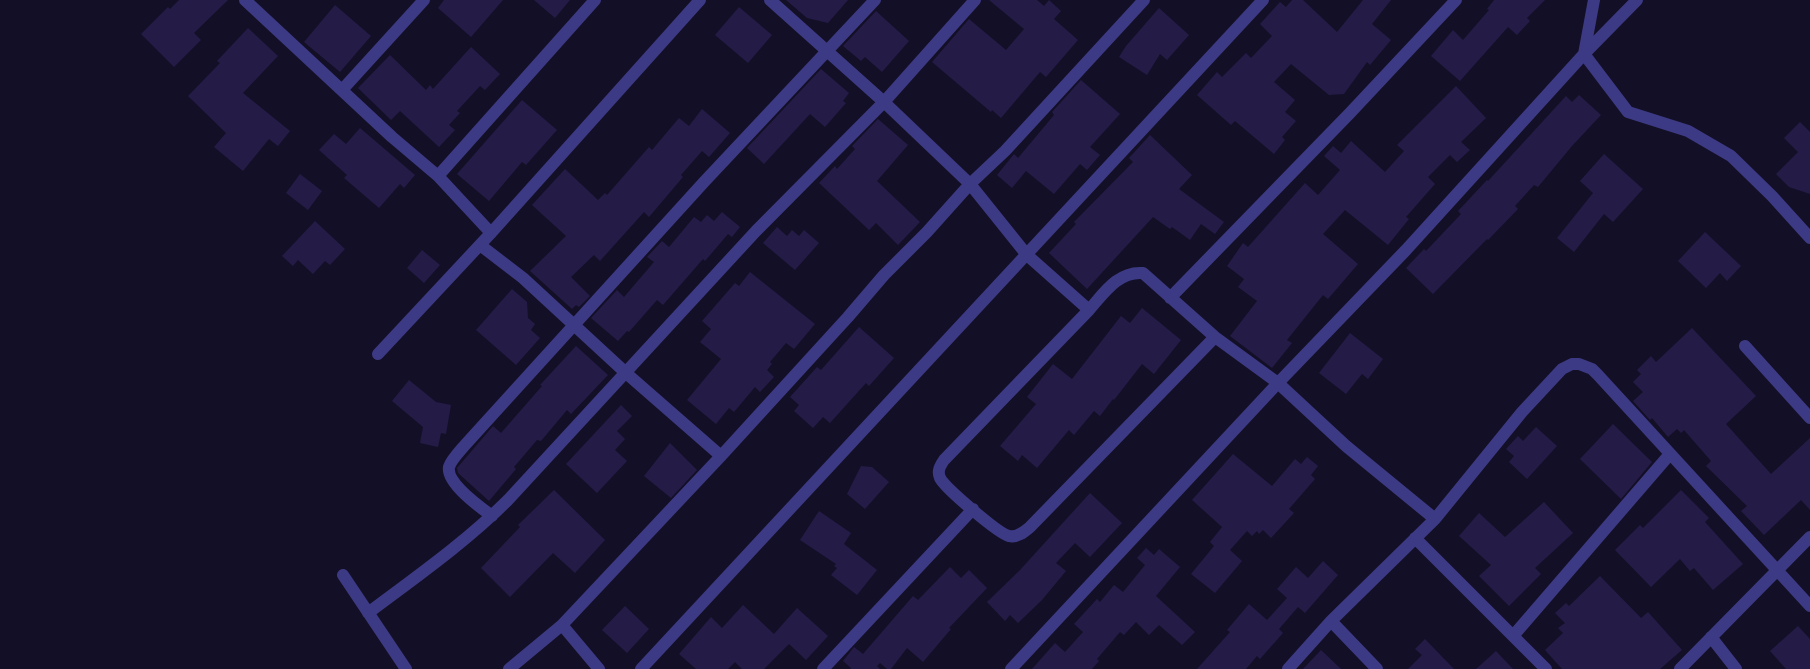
<!DOCTYPE html>
<style>
body{margin:0}
canvas{display:block;background:#130f26}
</style>
<canvas width="1810" height="669"></canvas>
<script>
const ctx = document.querySelector('canvas').getContext('2d');
ctx.lineJoin = 'round';
function fill(path, color) {
  ctx.fillStyle = color;
  ctx.fill(path, 'evenodd');
}
function trace(path, color, width, dash) {
  ctx.strokeStyle = color;
  ctx.lineWidth = width;
  ctx.lineCap = dash ? 'butt' : 'round';
  ctx.setLineDash(dash || []);
  ctx.stroke(path);
}
const building = new Path2D(`
 M179,0h49l-34,33 7,7 -27,27 -33,-33 27,-27 2,2z
 M444,0h59l-32,37 -33,-29z
 M534,0h36l-15,18z
 M786,0h62l-20,23 -21,-5z
 M989,0h48l7,6 5,-6 12,11 -7,8 24,21 -32,37 -6,-5 -39,46 -9,-8 -1,2 -59,-50 37,-43 37,31 18,-21z
 M1292,0h11l34,32 26,-32h28l-19,24 19,16 -21,25 -3,-3 -23,32 -15,1 -38,-31 -17,18 21,18 -10,12 11,9 -14,16 3,3 -11,14 -39,-33 -4,4 -34,-30 20,-23 5,5 24,-24 5,5 21,-22 -12,-12 20,-22 6,5z
 M1494,0h51l-18,18 3,3 -13,14 -9,-8 -48,54 -29,-25 22,-26 10,10 26,-30 -2,-1z
 M335,5l36,31 -31,36 -36,-30z
 M739,7l33,28 -24,28 -33,-28z
 M1159,8l30,27 -22,25 -7,-6 -13,21 -28,-18 7,-11z
 M876,11l33,30 -27,31 -17,-15 -4,4 -18,-15z
 M248,28l30,28 -35,37 47,38 -12,15 -9,-7 -26,32 -29,-24 12,-14 -38,-37 32,-33 -3,-2z
 M471,47l29,27 -15,16 -5,-4 -23,25 3,2 -11,12 6,5 -16,17 -39,-36 -9,9 -33,-32 32,-33 36,35 4,-5 3,4z
 M821,69l28,24 -6,8 3,2 -21,24 -15,-13 -46,50 -17,-16z
 M1081,80l39,34 -30,33 10,8 -13,15 -7,-6 -26,30 -28,-23 -14,17 -15,-13 17,-21 4,4 36,-43 -2,-3z
 M1456,86l30,32 -25,24 9,8 -13,12 -7,-7 -22,22 7,7 -29,33 3,2 -21,26 -43,-35 -22,24 35,30 -30,35 -5,-4 -36,45 5,3 -20,25 -42,-32 27,-35 -19,-14 6,-8 -17,-13 16,-23 5,4 57,-64 13,12 22,-25 -16,-14 9,-10 8,7 10,-12 34,31 19,-21 -7,-6z
 M1579,95l22,20 -29,31 -34,41 -4,-2 -19,21 3,3 -30,31 -1,-1 -54,55 -27,-26 18,-19 2,2 35,-37 -3,-3 29,-31 1,1 78,-85 6,6z
 M522,100l35,30 -31,35 -4,-3 -33,39 -32,-27z
 M702,109l28,24 -21,24 -7,-6 -21,24 2,2 -34,40 -5,-5 -44,49 -6,-6 -23,22 19,19 -11,11 -3,-2 -4,4 -42,-38 36,-35 -34,-31 33,-36 33,31 7,-7 2,2 42,-48 3,3 27,-32 10,8z
 M878,119l30,26 -31,36 43,41 -22,23 -22,-22 -7,7 -50,-47 16,-17 2,3 18,-20 -3,-3z
 M1800,122l10,10v62l-21,-7 -13,-13 22,-22 -14,-14z
 M360,128l55,47 -11,13 -4,-4 -21,24 -35,-30 3,-3 -28,-25 15,-16 12,10z
 M1150,135l42,40 -13,14 45,33 -9,12 -14,-10 -11,16 -18,-13 -2,2 -17,-12 -66,72 -38,-36 27,-29 -2,-2 59,-60 -4,-4z
 M1604,154l39,35 -30,33 -9,-8 -30,38 -17,-14 36,-45 -13,-12z
 M300,174l22,17 -14,19 -22,-17z
 M722,212l18,15 -8,10 -4,-3 -23,27 -2,-2 -40,46 -6,-5 -28,32 -2,-1 -9,10 -27,-23 26,-28 7,7 30,-35 -7,-5 15,-16 7,6 25,-30 7,5 6,-7 7,6z
 M315,221l30,28 -15,16 -5,-4 -12,13 -15,-14 -5,6 -11,-10z
 M777,227l10,9 5,-6 7,6 5,-6 15,13 -24,27 -32,-27z
 M1705,232l36,34 -14,15 -7,-8 -14,15 -28,-27z
 M422,250l18,15 -16,18 -17,-15z
 M750,272l65,52 -21,25 -8,-6 -16,19 2,2 -5,6 7,7 -14,15 -5,-5 -21,25 -5,-4 -13,16 -29,-24 34,-41 -21,-17 11,-13 -9,-8 33,-38 4,3z
 M512,289l15,13 1,16 7,6 -4,6 9,8 -24,27 -40,-35z
 M1142,308l39,32 -27,34 -12,-10 -28,36 -1,-1 -13,17 -6,-5 -20,24 -5,-5 -32,38 -15,-13 -4,6 -18,-15 36,-42 -9,-7 26,-33 19,15 49,-63 9,7z
 M859,327l35,31 -25,28 -3,-3 -36,40 -7,-6 -10,11 -19,-17 5,-6 -9,-8 27,-30 4,3z
 M1692,328l64,68 -30,28 45,50 39,-36v72l-9,-10 -37,35 -23,-24 6,-5 -41,-40 5,-5 -27,-31 -3,3 -4,-4 -9,8 -16,-19 -2,2 -17,-19 10,-9 -10,-10 8,-8 -4,-4 14,-14 5,6z
 M1350,333l33,26 -15,20 -6,-5 -16,20 -27,-21z
 M576,346l32,29 -37,39 -4,-4 -26,31 -4,-1 -23,27 2,2 -27,32 -31,-28 -1,-5 36,-42 8,7 41,-47 -2,-1z
 M409,380l27,22 15,3 -5,29 -5,-1 -3,14 -18,-4 3,-16 -31,-26z
 M621,405l11,11 -15,15 8,8 -10,11 12,11 -30,32 -31,-29z
 M1613,424l39,38 -31,37 -41,-40z
 M1536,427l21,19 -30,33 -18,-17 5,-6 -8,-7 12,-13 5,5z
 M670,443l27,27 -26,28 -27,-22z
 M1233,454l39,32 23,-27 6,5 6,-7 11,9 -7,9 4,4 -26,30 5,4 -23,25 -8,-8 -4,4 -2,-3 -5,5 -5,-5 -17,19 12,11 -27,32 -24,-19 23,-28 -4,-4 12,-15 -30,-27z
 M861,466l11,1 17,15 -24,27 -18,-15z
 M554,490l51,50 -30,33 -22,-20 -43,44 -29,-29 39,-41 -2,-2z
 M1681,490l28,28 -4,4 38,42 -30,26 -19,-22 -4,3 -10,-12 -29,28 -36,-37 25,-25 3,3z
 M1090,493l32,30 -32,34 -15,-14 -19,20 10,8 -24,29 -24,23 -8,-8 -5,6 -18,-19 33,-32z
 M1544,502l29,31 -38,35 6,6 -32,32 -30,-30 12,-11 -32,-29 20,-23 26,24z
 M819,511l32,22 -7,11 33,26 -20,25 -26,-20 6,-7 -3,-2 2,-2 -36,-24z
 M1146,548l8,7 5,-6 21,18 -24,29 39,36 -13,13 -23,-20 -10,10 -13,-13 -12,13 -4,-3 -23,27 2,2 -7,8h-60l23,-26 10,9 18,-20 -9,-8 23,-25 3,3 14,-17 9,7 22,-27 -8,-7z
 M1323,561l15,14 -33,38 -7,-6 -19,22 4,4 -23,26 -3,-3 -11,13h-49l33,-37 -3,-2 22,-26 18,16 20,-22 -10,-9 19,-22 12,11z
 M950,567l11,11 8,-8 18,18 -38,40 2,1 -28,33 -16,-14 -16,21h-4l-7,-6 -3,3 3,3h-30l1,-1 -8,-7 11,-14 9,7 50,-58 5,4z
 M1600,576l41,42 7,-6 34,38 -22,19h-98l-17,-19 18,-17 -5,-5 7,-5 -10,-10 11,-10 3,3z
 M743,605l31,29 23,-26 31,28 -22,24 -17,-16 -25,25h-22l-7,-7 -7,7h-32l-17,-15 32,-37 11,11z
 M625,606l24,23 -22,24 -25,-23z
 M1798,626l12,13v30h-24l-16,-18z
 M1425,639l29,30h-46l14,-14 -7,-6z
 M1321,650l20,19h-38z
 M1496,651l17,18h-37z`);
const minor = new Path2D(`
 M245,0l147,137 46,39 53,57
 M770,0l114,102 86,82 57,71 62,55c15,-17 29,-39 54,-37l72,64 63,46 68,63 89,73
 M1594,0l-10,54 44,58 60,19 43,25 41,40 38,42
 M342,90l82,-90
 M438,176l157,-176
 M480,245l43,33 103,95 95,83
 M1170,298l180,-185 106,-113
 M1089,310l-145,150c-4,6 -7,11 -4,18 5,10 59,56 69,58 8,2 15,-4 21,-9l185,-190
 M1745,346l65,72
 M378,354l113,-121 209,-233
 M492,516c-11,-8 -46,-33 -43,-49 2,-7 11,-16 16,-22l239,-263 171,-182
 M1415,538l131,131
 M343,575l63,94
 M368,613c48,-36 98,-71 140,-113l248,-269 128,-129 91,-102
 M1331,621l46,48
 M562,625l37,44
 M1513,636l157,-182
 M1711,637l25,32
 M509,669l53,-44 159,-169 127,-139 36,-42 43,-43 43,-48 35,-33 139,-151
 M641,669l622,-669
 M823,669l150,-160
 M1011,669l267,-286 128,-133 178,-196 53,-54
 M1288,669l43,-48 104,-102 87,-107 40,-43 10,-5h7l13,5 6,6 212,231
 M1680,669l130,-132`);
fill(building, '#241b47');
trace(minor, '#3d3a85', 12);
</script>
